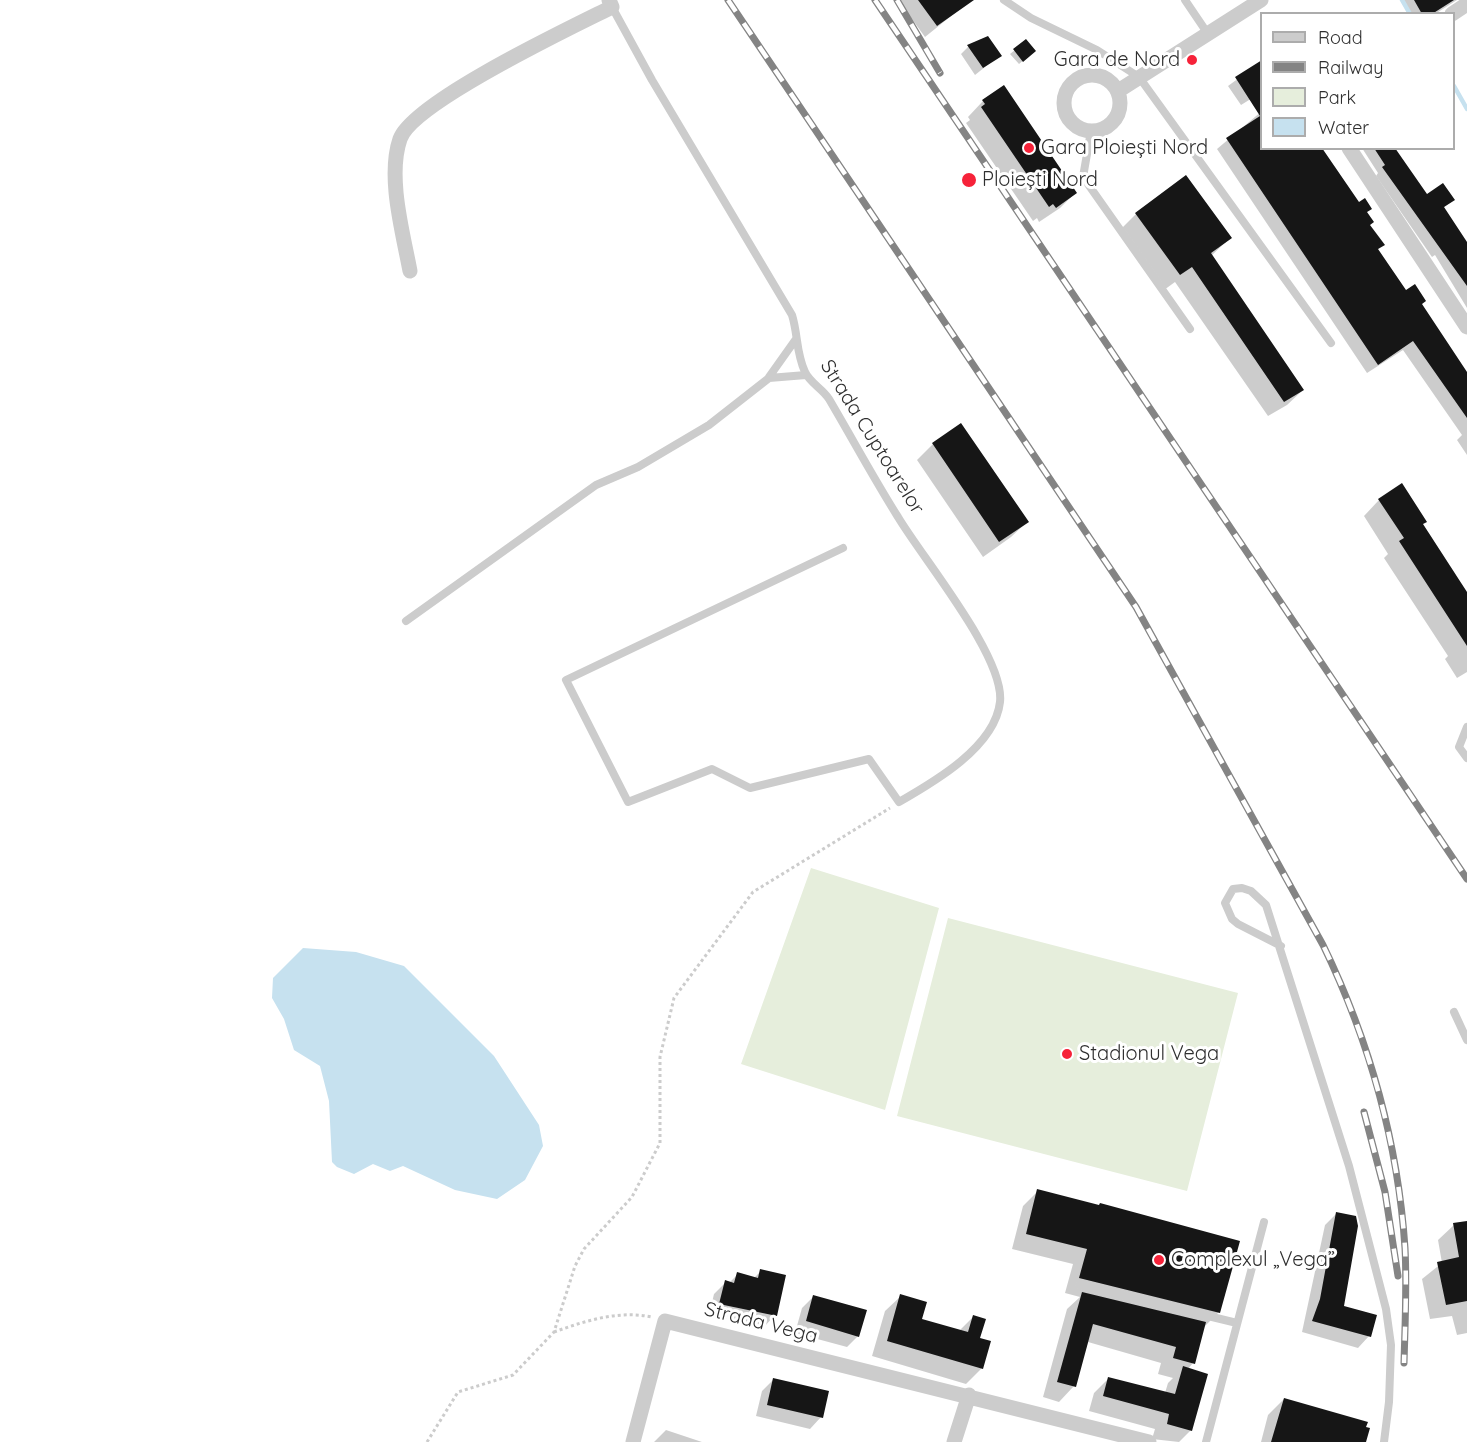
<!DOCTYPE html>
<meta charset="utf-8">
<style>
body{margin:0}
#map{position:relative;width:1467px;height:1442px;overflow:hidden;background:#fff;font-family:Quicksand,sans-serif}
canvas{display:block}
.legend{position:absolute;left:1260px;top:12px;width:195px;height:138px;box-sizing:border-box;background:#fff;border:2px solid #acacac;margin:0;padding:8px 10px;list-style:none;font-size:18px;color:#2f2f2f}
.legend li{display:flex;align-items:center;gap:12px;height:30px}
.legend b{width:30px;border:2px solid #acacac}
</style>
<div id="map">
<canvas width="1467" height="1442"></canvas>
<ul class="legend">
<li><b style="height:8px;background:#ccc"></b>Road</li>
<li><b style="height:8px;background:#848484"></b>Railway</li>
<li><b style="height:16px;background:#e6eedc"></b>Park</li>
<li><b style="height:16px;background:#c6e1ef"></b>Water</li>
</ul>
</div>
<script>
const ctx = document.querySelector('canvas').getContext('2d');
ctx.lineJoin = 'round';
function fill(path, color) {
  ctx.fillStyle = color;
  ctx.fill(path, 'evenodd');
}
function trace(path, color, width, dash) {
  ctx.strokeStyle = color;
  ctx.lineWidth = width;
  ctx.lineCap = dash ? 'butt' : 'round';
  ctx.setLineDash(dash || []);
  ctx.stroke(path);
}
function label(font, color, halo, rows, align = 'center') {
  ctx.font = font + ' Quicksand,sans-serif';
  ctx.lineWidth = 6;
  ctx.setLineDash([]);
  ctx.textBaseline = 'middle';
  ctx.strokeStyle = halo;
  ctx.fillStyle = color;
  for (const [text, x, y, turn = 0] of rows) {
    ctx.save();
    ctx.translate(x, y);
    ctx.rotate((+turn || 0) * Math.PI / 180);
    ctx.textAlign = isNaN(turn) ? turn : align;
    if (halo) ctx.strokeText(text, 0, 0);
    ctx.fillText(text, 0, 0);
    ctx.restore();
  }
}
const green = new Path2D(`
 M811,868l128,40 -54,202 -144,-46z
 M948,918l290,75 -51,198 -290,-75z`);
const water = new Path2D(`
 M303,948l53,4 48,14 90,90 45,69 4,21 -18,34 -28,19 -42,-9 -52,-24 -13,5 -17,-7 -19,10 -17,-7 -5,-5 -3,-61 -9,-35 -26,-16 -10,-31 -12,-21 1,-20z`);
const shadow = new Path2D(`
 M898,0h65l3,4 -41,33z
 M1402,0h55l-22,14h-25z
 M988,38l12,17 -25,20 -14,-21 7,-7z
 M1026,41l5,13 -12,10 -9,-10z
 M1258,64l4,28 -21,13 -13,-19z
 M983,101l92,92 -15,15 -21,14 -2,-4 -4,3 -67,-98 4,-3 -2,-3z
 M1262,111v37l104,65 3,12 14,20 -6,5 29,42 14,13 47,69v81l-10,-15 5,-5 -59,-85 -36,23 -150,-224z
 M1362,148h31l33,49 27,3 -10,8 24,37v63l-32,-53 -3,2 -56,-81 2,-3z
 M1186,177l44,61 -19,18 92,134 -16,15 -19,11 -93,-134 -11,8 -44,-60 16,-16z
 M961,425l66,97 -16,15 -28,20 -66,-97 16,-16z
 M1379,500l43,25 45,69v78l-10,6 -12,-19 3,-3 -64,-98 4,-4 -24,-38z
 M1038,1191l181,121 -16,16 -10,35 -5,6 3,61 -12,12 -27,-3 3,-10 -66,-18 5,-18 15,-15 56,15 3,-10 5,-5 -15,-4 3,-11 -73,-21 -14,44 -15,16 -16,-5 24,-88 13,-12 -15,-4 8,-29 -61,-15 11,-43z
 M1336,1214l6,93 27,29 -11,12 -56,-16 23,-107z
 M1467,1222v111l-10,2 -5,-19 -22,3 -8,-40 20,-16 -4,-23 16,-15z
 M761,1271l14,44 -11,12 -55,-12 5,-21 12,-12 3,1 9,-9 16,4z
 M814,1296l44,40 -11,11 -52,-14 7,-25z
 M901,1296l19,24 39,11 14,-14 9,51 -16,16 -94,-28 13,-45z
 M774,1379l47,38 -11,12 -54,-13 6,-25z
 M1284,1399l79,43h-102l7,-27z
 M666,1430l36,12h-48z`);
const stream = new Path2D(`
 M1402,0l8,14
 M1454,86l13,23`);
const building = new Path2D(`
 M918,0h56l-37,26z
 M1414,0h40l-22,14h-10z
 M988,36l14,20 -19,12 -16,-23z
 M1026,39l10,12 -13,11 -10,-13z
 M1262,60v88h60l37,54 6,-4 7,11 -5,3 7,10 -4,3 15,20 -7,4 28,41 9,-6 11,17 -4,3 45,68v46l-54,-77 -35,24 -152,-227 34,-22 -25,-39z
 M1004,85l73,108 -21,15 -3,-4 -4,3 -68,-100 4,-3 -3,-4z
 M1374,148h21l32,46 16,-11 12,17 -11,7 23,35v44l-85,-119 3,-2z
 M1186,175l46,63 -21,15 93,137 -20,12 -92,-135 -12,8 -45,-62z
 M961,423l68,99 -30,20 -67,-99z
 M1402,483l25,39 -4,2 44,68v54l-68,-105 5,-3 -26,-39z
 M1037,1189l62,16 1,-2 140,38 -20,72 -141,-35 8,-29 -61,-15z
 M1336,1212l20,4 2,10 -14,80 33,9 -6,22 -59,-16 8,-22z
 M1467,1221v80l-21,4 -9,-43 22,-5 -6,-34z
 M760,1269l26,6 -9,41 -58,-12 6,-24 9,3 3,-11 21,6z
 M1082,1292l124,30 -11,42 -22,-6 3,-11 -83,-23 -17,63 -19,-5z
 M900,1294l27,8 -5,17 46,13 5,-17 13,4 -6,19 11,3 -8,28 -96,-28z
 M813,1295l54,15 -8,27 -53,-16z
 M1183,1366l25,8 -16,57 -25,-7 2,-10 -66,-18 5,-19 67,17z
 M773,1378l56,13 -6,27 -56,-13z
 M1284,1398l84,24 -2,5 4,1 -4,14h-95z`);
const path = new Path2D(`
 M554,1332c31,-11 64,-22 98,-15
 M427,1442l31,-50 55,-17 41,-43 21,-66 9,-17 48,-52 28,-54v-86l14,-59 79,-106 137,-84`);
const lane = new Path2D(`
 M1004,0l27,18 66,32 42,27 192,266
 M1185,0l23,34
 M612,7l40,73 140,235c6,19 4,38 13,57 5,11 18,17 24,27 23,39 45,80 69,118 25,42 107,140 102,185 -5,45 -66,80 -101,100l-30,-43 -119,29 -38,-19 -84,33 -62,-122 277,-132
 M1091,131l-8,46 107,152
 M769,377l27,-38
 M406,621l190,-136 42,-18 71,-42 60,-47 37,-3
 M1467,727l-8,20 8,11
 M1281,946l-43,-22 -6,-5 -7,-16 8,-14 9,-1 9,3 15,14 83,261 37,143 5,36 -2,57 -5,40
 M1454,1012l13,28
 M1080,1285l157,38
 M1206,1442l58,-220`);
const street = new Path2D(`
 M1452,14l15,-10
 M1064 103a28 28 0 1 1 56 0a28 28 0 1 1-56 0Z
 M1118,91l143,-91
 M1349,148l118,179
 M410,271c-7,-38 -23,-94 -10,-132 13,-37 172,-112 212,-132l-3,-7
 M633,1442l32,-121 484,121
 M954,1442l15,-47`);
const rail = new Path2D(`
 M728,0l408,607 187,338c46,95 75,198 82,303 2,38 0,77 -1,115
 M875,0l592,879
 M897,0l43,73
 M1364,1112l21,80 13,84`);
const markers = [
 [1192,60,6,"#f62239"],
 [1029,148,6,"#f62239"],
 [969,180,8,"#f62239"],
 [1067,1054,6,"#f62239"],
 [1159,1260,6,"#f62239"]
];
const poiNames = [
 ["Gara de Nord",1180,60,"right"],
 ["Gara Ploiești Nord",1041,148],
 ["Ploiești Nord",982,180],
 ["Stadionul Vega",1079,1054],
 ["Complexul „Vega”",1171,1260]
];
const streetNames = [
 ["Strada Cuptoarelor",872,437,58],
 ["Strada Vega",761,1323,14]
];
fill(green, '#e6eedc');
fill(water, '#c6e1ef');
fill(shadow, '#0003');
trace(stream, '#c6e1ef', 4.5);
fill(building, '#161616');
trace(path, '#ccc', 3, [3, 3]);
trace(lane, '#ccc', 8);
trace(street, '#ccc', 15);
trace(rail, '#848484', 7);
trace(rail, '#fff', 4.5, [14]);
for (const [x, y, r, color] of markers) {
  const dot = new Path2D();
  dot.arc(x, y, r, 0, 2 * Math.PI);
  ctx.fillStyle = color;
  ctx.fill(dot);
  trace(dot, '#fff', 2);
}
label('20px', '#2f2f2f', '#fff', poiNames, 'left');
label('20px', '#2f2f2f', '#fff', streetNames);
</script>
